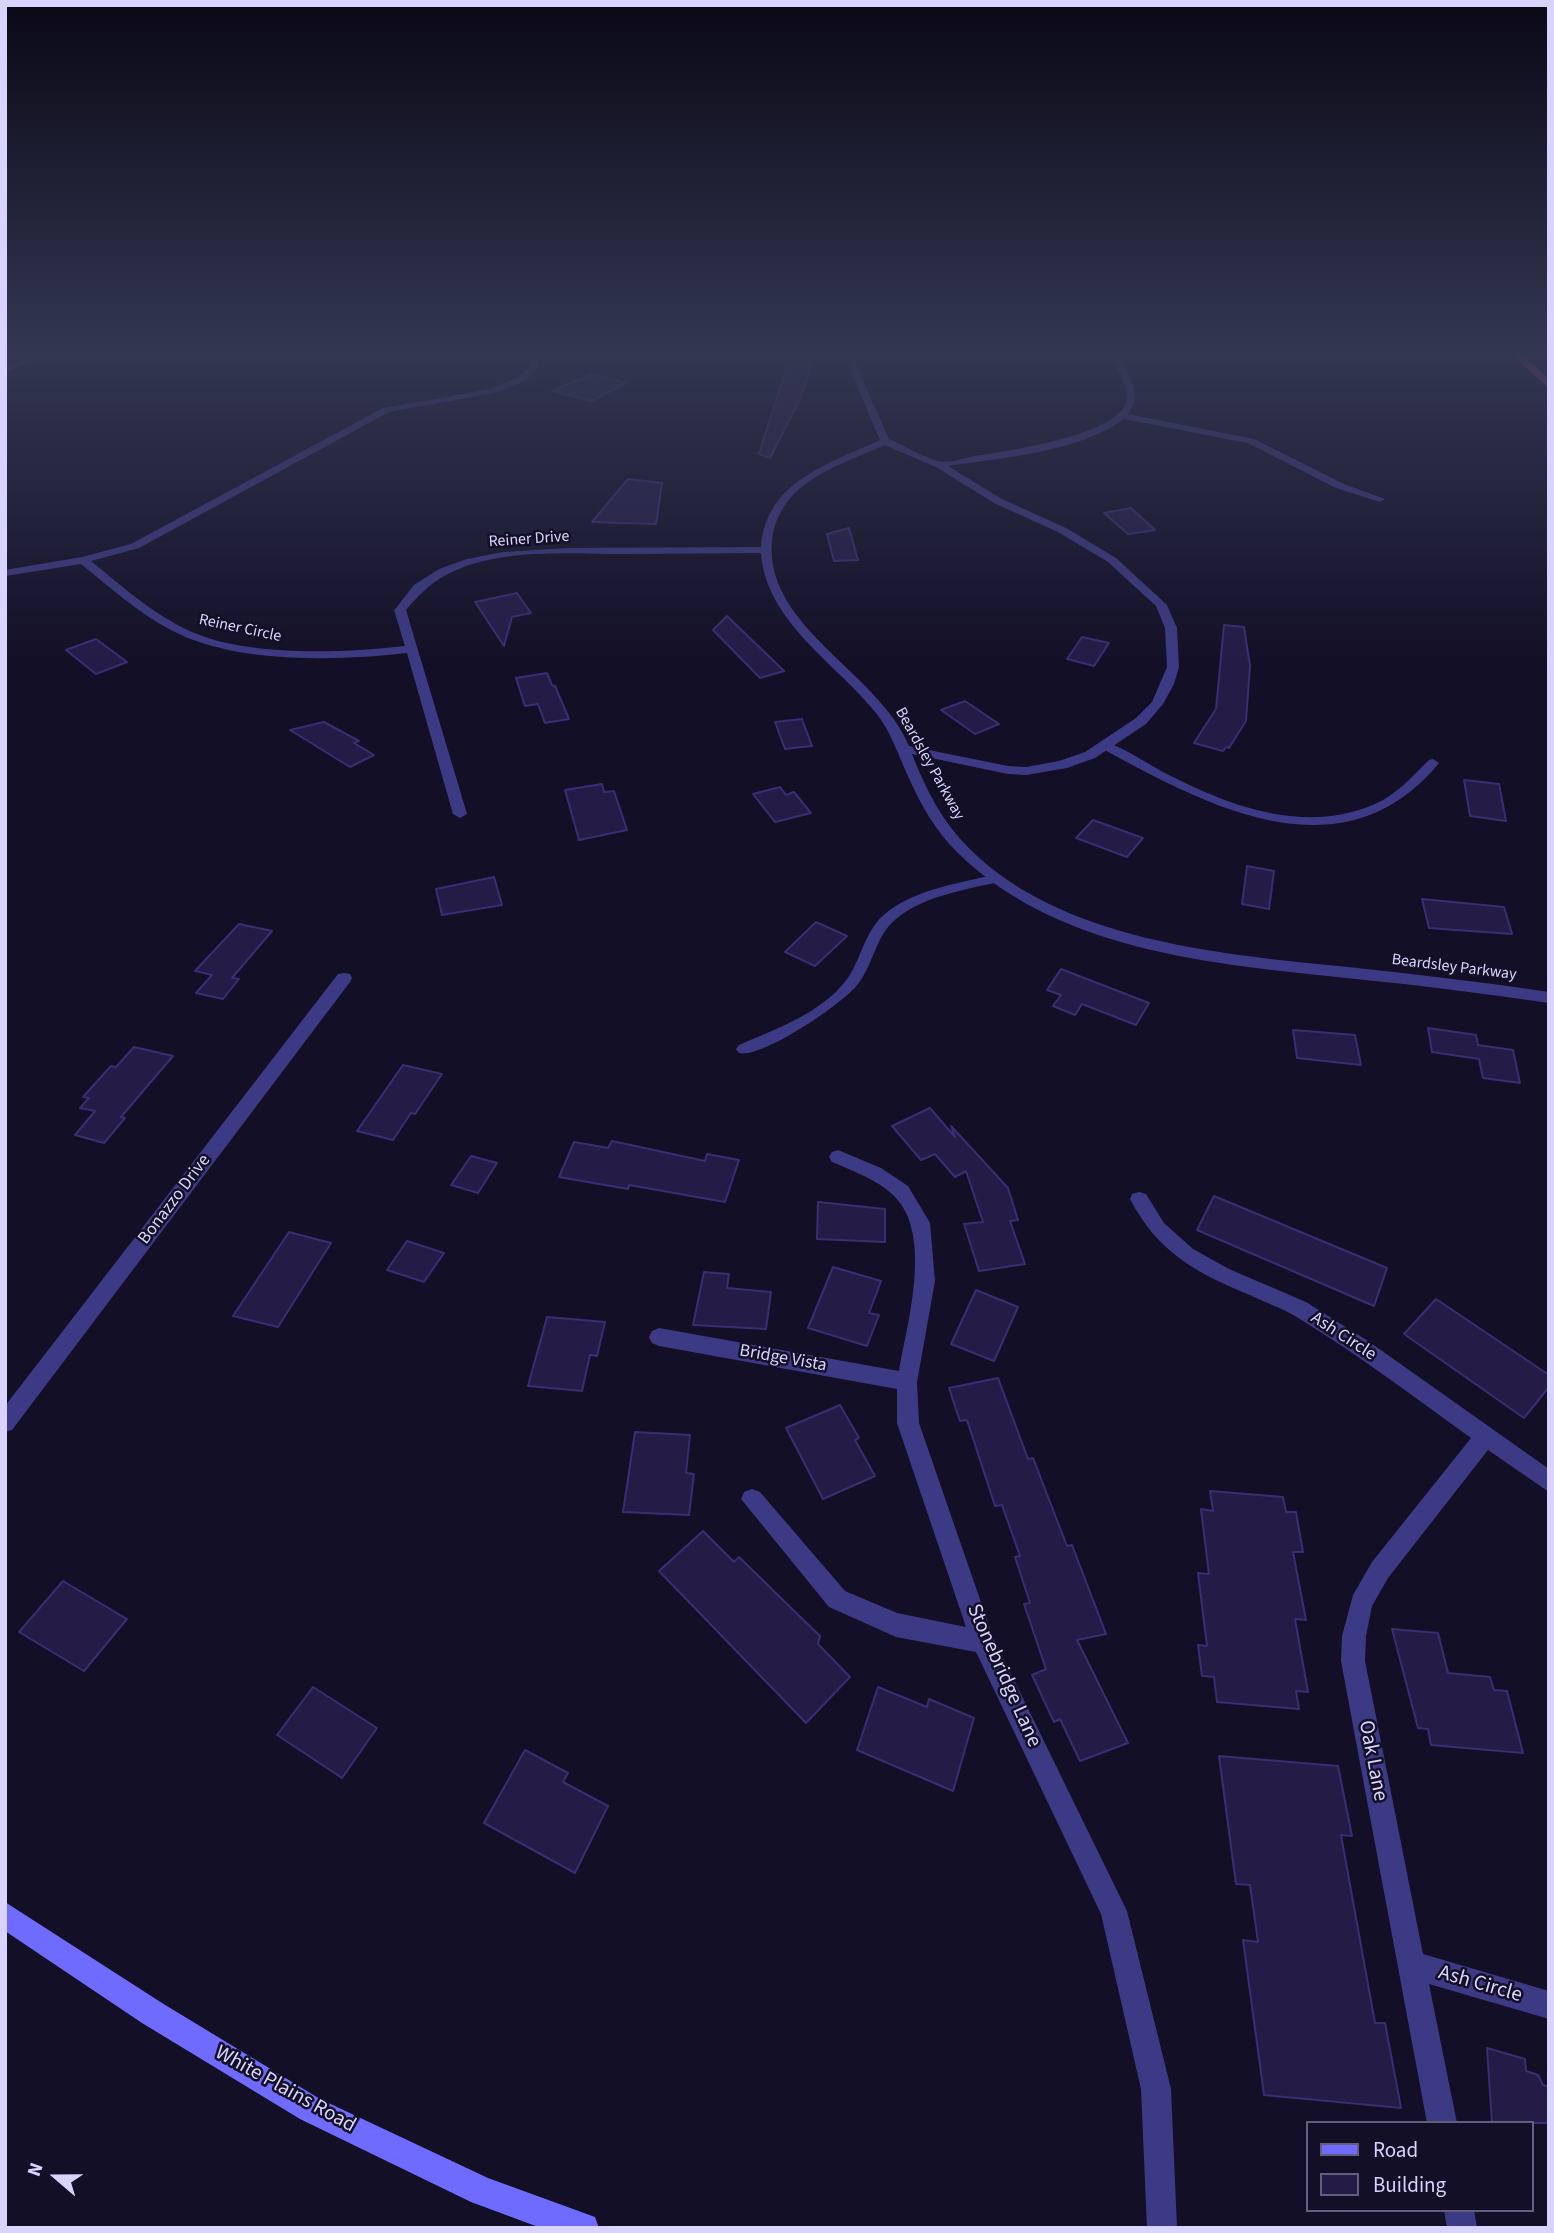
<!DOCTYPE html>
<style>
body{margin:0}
#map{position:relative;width:1554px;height:2233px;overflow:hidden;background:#130f26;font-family:"Source Sans 3",sans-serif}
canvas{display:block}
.frame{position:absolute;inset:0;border:7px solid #d9d4ff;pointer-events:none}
.legend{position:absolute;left:1306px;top:2121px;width:228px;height:91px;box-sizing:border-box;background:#130f26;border:2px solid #625e7d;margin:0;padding:9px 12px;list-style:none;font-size:21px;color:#d9d4ff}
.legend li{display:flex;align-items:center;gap:14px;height:35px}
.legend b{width:35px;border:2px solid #625e7d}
.north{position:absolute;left:21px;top:2142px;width:70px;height:70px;-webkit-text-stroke:5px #130f26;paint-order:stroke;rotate:290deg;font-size:19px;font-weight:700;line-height:28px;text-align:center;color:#d9d4ff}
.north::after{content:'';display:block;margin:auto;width:24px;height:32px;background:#d9d4ff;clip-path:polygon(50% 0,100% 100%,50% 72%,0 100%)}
</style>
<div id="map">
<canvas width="1554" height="2233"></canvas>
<div class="frame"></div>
<ul class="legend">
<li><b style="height:9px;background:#6f6bff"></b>Road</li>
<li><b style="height:19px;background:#241b47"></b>Building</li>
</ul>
<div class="north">N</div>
</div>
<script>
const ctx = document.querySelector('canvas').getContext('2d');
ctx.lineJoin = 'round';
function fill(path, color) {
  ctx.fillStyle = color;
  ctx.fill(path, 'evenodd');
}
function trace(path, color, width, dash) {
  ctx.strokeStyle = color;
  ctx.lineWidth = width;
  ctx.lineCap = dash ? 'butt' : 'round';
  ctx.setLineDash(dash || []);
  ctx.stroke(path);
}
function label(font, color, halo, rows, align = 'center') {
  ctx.font = font + ' "Source Sans 3",sans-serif';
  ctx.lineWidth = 5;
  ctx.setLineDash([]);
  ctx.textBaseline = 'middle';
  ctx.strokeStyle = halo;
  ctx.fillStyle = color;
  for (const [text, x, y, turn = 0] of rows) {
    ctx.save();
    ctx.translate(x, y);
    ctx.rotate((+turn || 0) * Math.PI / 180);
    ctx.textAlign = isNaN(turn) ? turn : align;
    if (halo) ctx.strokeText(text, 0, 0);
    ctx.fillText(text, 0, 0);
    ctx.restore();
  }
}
const building = new Path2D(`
 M788,362l22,1v6l-10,30 -30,59 -11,-4z
 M592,374l34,9 -34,18 -40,-10z
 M628,479l34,4 -6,41 -64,-2z
 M1131,508l24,22 -27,4 -24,-21z
 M849,528l9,32 -24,1 -7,-27z
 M517,593l14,20 -19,4 -8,29 -29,-44z
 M727,616l57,55 -24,7 -47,-48z
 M1224,625l20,2 6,39 -4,55 -17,27 -3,-1 -3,4 -29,-8 22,-34z
 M1082,637l27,6 -15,23 -27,-7z
 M96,639l31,23 -31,12 -30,-24z
 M547,673l5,12 3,1 14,33 -24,4 -7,-19 -13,2 -9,-28z
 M965,701l34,23 -24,10 -34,-24z
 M802,719l10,27 -27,3 -10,-27z
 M324,722l35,19 -5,2 20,12 -24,12 -60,-37z
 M1464,780l35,4 7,37 -36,-5z
 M602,784l2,8 10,-1 13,39 -48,10 -14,-50z
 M780,787l6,8 8,-3 17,21 -36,9 -22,-28z
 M1093,820l50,18 -16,19 -51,-19z
 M1247,866l27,5 -5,38 -27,-5z
 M494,877l8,28 -60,10 -6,-26z
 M1422,899l82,8 8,27 -83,-6z
 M816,922l31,14 -32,30 -30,-14z
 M239,924l33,7 -40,47 7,1 -16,20 -27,-6 16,-18 -17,-4z
 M1061,969l88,34 -13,22 -54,-21 -7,11 -22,-9 8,-11 -14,-5z
 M1428,1028l48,7 2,10 35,5 7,33 -37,-5 -4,-19 -47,-7z
 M1293,1030l62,5 6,30 -64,-7z
 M134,1047l39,9 -52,61 4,1 -21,25 -29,-8 20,-24 -15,-3 9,-10 -6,-1 28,-31 5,1z
 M403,1065l39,9 -27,40 -4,-1 -18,27 -36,-9z
 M930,1108l25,29 -4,-11 57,62 10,32 -8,1 15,43 -46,7 -15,-47 19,-2 -17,-51 -11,6 -20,-23 -14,6 -29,-34z
 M612,1141l93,20 2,-7 32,6 -14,42 -96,-17 -1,4 -69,-12 15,-35 34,6z
 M471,1156l26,7 -19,30 -27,-8z
 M1214,1196l173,72 -13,38 -177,-76z
 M818,1202l67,7v33l-68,-3z
 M289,1232l42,11 -53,84 -45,-11z
 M407,1241l37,12 -20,29 -37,-12z
 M833,1267l48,14 -12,32 10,2 -12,31 -59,-18z
 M704,1272l25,2 -2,14 44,4 -5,37 -73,-4z
 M976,1290l42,17 -24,54 -43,-17z
 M1436,1299l113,76v12l-25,31 -120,-84z
 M547,1317l58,5 -8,34 -7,-1 -8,36 -54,-5z
 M998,1378l30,81 5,-1 34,88 5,-1 34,89 -29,6 51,103 -48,18 -20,-42 -6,3 -22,-47 14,-6 -22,-65 6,-1 -15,-46 5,-1 -18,-51 -7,1 -28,-86 -7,1 -11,-33z
 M840,1405l19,33 -4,2 20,36 -52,23 -37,-71z
 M635,1432l55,3 -4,38 8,1 -5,41 -66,-3z
 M1210,1491l73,6 3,15h10l7,40h-10l13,68 -11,-1 13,73 -12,-1 3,18 -82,-7 -3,-25 -12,-1 -4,-31 9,1 -9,-73 11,1 -8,-65 12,2z
 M703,1531l31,31 5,-5 49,48 32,31 -2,8 32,33 -44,46 -147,-152z
 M63,1581l64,38 -43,52 -65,-39z
 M1392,1629l46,4 10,40 42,4 4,13 13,1 16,62 -92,-8 -3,-16 -10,-1z
 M313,1687l64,41 -35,50 -65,-43z
 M878,1687l49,20 2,-8 45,19 -21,73 -96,-41z
 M525,1750l43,23 -5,9 45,24 -33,67 -91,-50z
 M1219,1756l119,10 14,70 -11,-1 34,188h10l16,85 -137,-13 -21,-155 15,2 -8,-57 -14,-1z
 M1487,2048l38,11 1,12 12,4 5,10 6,2v36h-57z`);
const lane = new Path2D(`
 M1105,742c23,7 45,24 66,34 63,32 136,58 204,28 21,-9 38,-28 54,-44l4,-1 6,4c-96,117 -232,43 -338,-15l-2,-2z
 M997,874l7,4 -2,3c-36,9 -77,14 -106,38 -20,16 -23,46 -38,65 -15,20 -97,75 -119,69l-3,-4 3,-4c37,-16 89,-34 112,-72 11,-19 16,-45 35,-60 30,-24 74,-30 111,-39z`);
const street = new Path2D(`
 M34,355h12l-41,18v-6z
 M528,355h8l3,11 -14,15 -30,12 -106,19 -250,136 -48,13c32,26 63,54 101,71 58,25 151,21 213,14l-11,-36 2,-2 18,-23 25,-16 28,-10 36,-7 66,-4 192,-1c5,-66 68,-83 119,-107l-31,-73 -1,-12h8l1,12 32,72c16,7 33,18 49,22 11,3 27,-3 37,-5 33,-5 136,-20 150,-51 8,-16 -9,-37 -16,-50h8c12,19 27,39 11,59l126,25 90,45 41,15 -5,3 -44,-14 -88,-45 -124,-24c-48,34 -119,38 -176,47l54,33 64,29 50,30 51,47 10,23 2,39 -5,17 -11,20 -17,20 -51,34 -28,10 -41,7 -18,-1 -96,-20c10,26 23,53 40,75 88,111 266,125 396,138 67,7 134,15 201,25v11c-61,-9 -123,-17 -184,-23 -137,-15 -302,-24 -407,-127 -23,-22 -38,-50 -51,-79 -10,-22 -16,-42 -31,-61 -40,-50 -110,-91 -115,-160 -45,0 -90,1 -135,1 -57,0 -128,-7 -180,21 -17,9 -28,21 -40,35l61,204 -7,4 -7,-4 -46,-161c-70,8 -173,11 -236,-23 -33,-17 -61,-43 -90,-66l-76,12v-6l77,-13 49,-13 252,-136 107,-19 29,-12 12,-11zM885,445l51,22 58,36 64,29 50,30 48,44 9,22 2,39 -15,35 -16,16 -51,34 -26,9 -33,6 -18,-1 -99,-20c-31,-76 -152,-122 -136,-213 4,-19 15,-36 31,-48 24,-18 54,-28 81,-40z
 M344,973l6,1 2,4 -2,4 -338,448 -7,2v-26l333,-432z
 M838,1150l43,18 27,18 22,37 5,58 -18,101 2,41 74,214 134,274 44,178 6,139h-30l-6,-139 -40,-175 -125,-262 -80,-15 -67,-30 -88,-108 3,-7 8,-3 8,3 85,99 52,22 69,14 -69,-204v-34l-238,-43 -7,-3 -3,-6 3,-6 7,-3 240,43c8,-47 35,-138 -6,-176 -17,-16 -40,-24 -61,-33l-3,-5 3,-5z
 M1139,1192l7,2 18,29 29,26 36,20 77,33 62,39 181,128v23l-61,-42 -100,128 -16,28 -6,30 -1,25 58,293 126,37v28l-120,-35 28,139h-30l-86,-462 1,-25 11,-41 19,-33 99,-124c-58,-42 -115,-85 -176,-122 -13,-8 -29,-13 -43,-20 -55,-23 -93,-42 -122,-97l2,-5z
 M1444,2210h30l3,18h-30z`);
const secondary = new Path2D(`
 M5,1902l157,101 158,96 168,79 107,39 4,11h-58l-70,-26 -171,-83 -158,-96 -137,-92z`);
const highway = new Path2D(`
 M1512,355h11l26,24v9z`);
const farStreetnames = [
 ["Reiner Drive",529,540,-4],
 ["Reiner Circle",240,629,12],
 ["Beardsley Parkway",929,764,61],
 ["Beardsley Parkway",1454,968,7]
];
const streetNames = [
 ["Bonazzo Drive",175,1200,-53],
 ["Ash Circle",1343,1337,33],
 ["Bridge Vista",783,1359,10]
];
const nearStreetnames = [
 ["Stonebridge Lane",1003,1676,66],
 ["Oak Lane",1372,1761,79],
 ["Ash Circle",1480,1985,16],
 ["White Plains Road",285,2090,29]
];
fill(building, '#241b47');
trace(building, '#3b2d73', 2);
fill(lane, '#3d3a85');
fill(street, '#3d3a85');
fill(secondary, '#6f6bff');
fill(highway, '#ff4fa3');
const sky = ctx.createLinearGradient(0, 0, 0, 668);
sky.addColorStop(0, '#0a0815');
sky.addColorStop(0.53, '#333752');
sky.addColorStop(1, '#33375200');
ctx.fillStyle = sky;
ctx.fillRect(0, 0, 1554, 668);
label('16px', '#d9d4ff', '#130f26', farStreetnames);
label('18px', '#d9d4ff', '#130f26', streetNames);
label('21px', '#d9d4ff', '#130f26', nearStreetnames);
</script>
